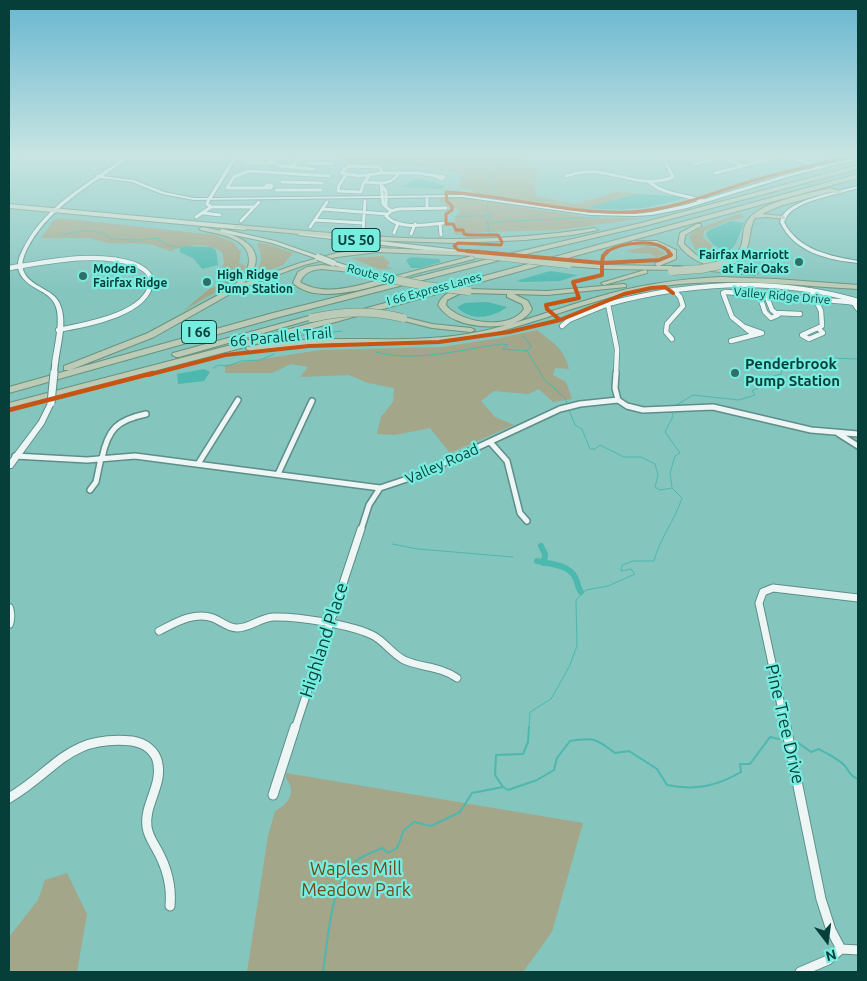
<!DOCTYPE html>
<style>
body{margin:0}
#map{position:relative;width:867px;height:981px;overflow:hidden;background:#84c5be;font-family:Ubuntu,sans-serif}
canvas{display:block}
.frame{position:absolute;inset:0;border:10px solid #063f3a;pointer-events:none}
.north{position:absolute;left:802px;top:916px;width:50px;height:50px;-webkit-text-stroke:4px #77ede0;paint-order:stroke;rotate:165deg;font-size:14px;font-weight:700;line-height:20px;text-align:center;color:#063f3a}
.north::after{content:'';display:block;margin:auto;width:18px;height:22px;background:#063f3a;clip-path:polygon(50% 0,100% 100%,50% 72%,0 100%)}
</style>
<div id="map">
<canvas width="867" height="981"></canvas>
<div class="frame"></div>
<div class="north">N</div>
</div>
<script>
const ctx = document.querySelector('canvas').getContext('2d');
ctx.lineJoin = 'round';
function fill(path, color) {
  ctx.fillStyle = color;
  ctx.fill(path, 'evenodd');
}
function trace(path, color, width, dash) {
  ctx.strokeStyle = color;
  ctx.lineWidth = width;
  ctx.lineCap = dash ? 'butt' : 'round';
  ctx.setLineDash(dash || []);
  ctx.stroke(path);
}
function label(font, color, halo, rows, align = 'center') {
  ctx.font = font + ' Ubuntu,sans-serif';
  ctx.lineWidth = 4.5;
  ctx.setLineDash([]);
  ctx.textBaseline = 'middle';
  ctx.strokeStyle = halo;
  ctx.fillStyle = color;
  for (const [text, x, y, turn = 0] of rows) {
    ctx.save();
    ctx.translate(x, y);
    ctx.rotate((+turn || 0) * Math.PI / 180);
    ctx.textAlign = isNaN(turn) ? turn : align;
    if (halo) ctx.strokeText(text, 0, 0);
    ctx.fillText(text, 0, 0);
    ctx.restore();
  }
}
const green = new Path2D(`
 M338,156h193l-8,6 17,7 -5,12 1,15 39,8 40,-12 32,2h-11l-45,13 6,2c-41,0 -81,-13 -123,-16l-1,-3 -14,-3 3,-12c-40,-13 -84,-7 -125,-17z
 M443,197l33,2v1l117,18h52l-85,12 -75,2 -29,3 -2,-2 1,-16 6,-7 -10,-2 -12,-7v-2z
 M741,213l3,5 -14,2 -26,11 -1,7 18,14c-17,9 -25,1 -32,-15l6,-7z
 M60,218l155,17 18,7 8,10 -2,11 7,3 -3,7 -8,1 -7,11 -45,26 26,-22 9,-4 6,-23 -2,-10c-17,-10 -35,-8 -51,-1 -8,-2 -16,-6 -23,-7 -24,-3 -33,4 -57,-6h-50l13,-18z
 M259,243l12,2 22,8 -10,12 -22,8 -3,-4c5,-10 3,-17 -1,-25z
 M647,246l10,2 9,5 -9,5 -6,-4 -17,-1 -8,-2z
 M383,256l7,7 -4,3 7,3h-14l-28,-11z
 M537,330c16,13 27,18 32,39l-14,-1 -2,7 13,7 6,17 -19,3 -14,-13 -11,5 -34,-3 -13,10 14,16 19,8 -64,28 -20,-25 -35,7 -18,-1 4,-17 12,-15 1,-14 -26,-5 -19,-8 -49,2 8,-10 -17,-3 -19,9h-47v-8l95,-15 122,-3 58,-9z
 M286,773l297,50 -31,109 -29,40h-276l21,-136 7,-25c10,-5 19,-14 15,-26 -2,-5 -5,-6 -4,-12z
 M67,873l20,41 -10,58h-68v-35l29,-37 7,-20z`);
const water = new Path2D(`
 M417,178l26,7 2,2 -5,2 -38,-2z
 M636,194l42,2 9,2 -43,10 -18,1 -1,1 -28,-1 -7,-2z
 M731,221l13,2 -9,22 -7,7c-9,-3 -18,-8 -22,-18l3,-4z
 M184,246l27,1 5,3 2,15 -16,4 -8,-10 -14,-7v-4z
 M411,257l28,2 2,3 -21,6h-9l-5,-8z
 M550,271l28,4 -18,6 -38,1 -6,-1z
 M487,302l20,5c-14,11 -36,15 -50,0l8,-4z
 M204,369l6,3 -6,9 -26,3 -1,-10z`);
const streamFar1 = new Path2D(`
 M448,156l-3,1h12l25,6 -5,2 6,3 -2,2 10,4
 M353,157l18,3 14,-1v3l60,-5
 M493,193l3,-5 -7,-9 7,-12h4l-1,-6 5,-3 -7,-2
 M488,201l-1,9 4,7 -3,2 -1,7 4,8
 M476,216h14
 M454,217l19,-1
 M488,228l1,-4 4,-2 106,-5
 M61,235c16,-3 37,-9 50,4l29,1 19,-2v2l9,5 14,3
 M215,272l4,7 12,6
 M295,336l47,-5
 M523,336l8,10 -4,5 17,28 21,19 2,5
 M376,352c40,11 86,-3 126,-8l6,1 -6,4 25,2
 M213,368l6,-3 9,1 13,-5 19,-1 14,-6
 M675,406l18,-11 46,5 16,-5 -3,-4 6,-3 1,-8 22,-6 1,-4 47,-12 29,1
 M672,413l1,3 -8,16 15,21 -5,3 -5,17 2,14
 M392,544l26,5 95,8
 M529,729l1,-17 21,-13 18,-32 8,-21 -1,-46 10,-10 22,-4 27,-12 -4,-5 -10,2 1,-6 11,-4h21c6,-23 21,-41 28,-63l-10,-10 -12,2 -5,-3 3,-12 -3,-11 -14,-7h-17l-24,-12 -5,4h-5l-8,-20 -7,-4 -6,-15`);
const stream = new Path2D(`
 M797,742l14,10 8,-3c8,5 18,9 25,16 5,5 6,12 14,14
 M503,787l5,3 29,-10 17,-10 3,-12 13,-17c24,-4 27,-2 45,12l14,-2 28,18 10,16c28,6 50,1 74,-13l-1,-8h10l20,-27 9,2
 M323,972c5,-31 7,-84 29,-107 7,-9 20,-12 30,-17l6,5 9,-5 7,-18 10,-8 17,4 29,-14 12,-19 31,-6 -8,-12 1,-20 27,-1 5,-12 1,-15`);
const canal = new Path2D(`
 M541,546l4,8 -1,9
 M537,561c12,3 31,3 38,16 3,5 2,10 6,15`);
const streetFar4 = new Path2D(`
 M261,156l19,10 33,3
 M743,156l14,6
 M790,156l30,12
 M721,157l22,9
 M9,159l6,-1
 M247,163h26
 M307,163l25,1 1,-2
 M695,164l31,-8
 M348,166l32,1 2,6 -22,3 -19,-3z
 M292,167l7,-9
 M382,173h36l26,4 -3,2 -9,-4
 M715,173l67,-17
 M346,175l-7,10 -1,6 23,1 2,-8 6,-8
 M566,176c10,-3 20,-5 31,-4 27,3 49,16 76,5l-8,-16 -8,-5
 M282,182l40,1
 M366,182c12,1 27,4 33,-10
 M649,182c16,13 34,12 54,19
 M381,183l2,21 8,7
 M267,185h5l-1,3h-7z
 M382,186l4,5v16
 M264,188h-37l7,-11 15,-6 80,5
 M276,190h45
 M209,199l-2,5 4,3
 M427,199v9
 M211,207h43
 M323,209l64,5
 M203,213l17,2
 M196,217l15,-10
 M315,220l48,3
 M241,221l18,-19
 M444,223c-17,2 -46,7 -58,-7l5,-5 7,-2 48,-1
 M440,224l1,11
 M310,227l17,-25
 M363,231l2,-30
 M394,233l4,-10
 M411,234l4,-10`);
const streetFar3 = new Path2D(`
 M9,268c39,-6 86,-17 125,-4 7,3 18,9 17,18 -3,33 -68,43 -93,48
 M811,290l10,21 1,15 -20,9 7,4 14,-6 -5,-5
 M759,294l6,18 6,6 7,-3 -6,-5 -6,-15
 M776,313l24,1
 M562,326l7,-6 39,-16
 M745,327l17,6 -8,2
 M672,339l-6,-7 1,-8 16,-18 -3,-9 -6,-7
 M731,341l23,-6 -22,-18 -9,-24 3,-1 123,10 5,1 4,6
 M616,375l1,-26 -9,-45c82,-22 168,-27 250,-3`);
const streetFar2 = new Path2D(`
 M616,373l-1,15 3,12
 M839,434l19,12
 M490,442l17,19 13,52 7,8
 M15,456l72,4 48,-4 245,32 36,-12 144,-67 20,-5 38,-4 9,6 16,4 70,-3 98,23 47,4
 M102,458c6,-29 15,-38 44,-44
 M198,464l40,-64
 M278,474l34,-73
 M90,490l6,-8 5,-24
 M361,530l8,-25 11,-17`);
const streetFar1 = new Path2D(`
 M159,631c16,-8 35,-20 54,-13 8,3 15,10 24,10 13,0 23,-10 36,-11 23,-1 81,8 101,19 11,6 18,18 30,24 18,8 36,6 53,18
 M295,729l66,-200
 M786,729l-27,-126 4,-11 10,-4 85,10`);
const street = new Path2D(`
 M786,727l35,172 10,31 10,19
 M273,795l22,-68
 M9,798c48,-28 58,-63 123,-57 13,2 24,10 26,23 4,22 -14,41 -11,63 1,8 5,14 9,21 11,19 16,37 14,58
 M800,972l28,-12 13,-11 17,1`);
const secondary = new Path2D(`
 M127,156h5l-29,20 31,4 30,12 30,6h14l26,-42h4l-26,42 250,-3 129,18 44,1 17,-2 33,-7 103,-31 70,-17v2l-67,17 -104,32 -35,7 -17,1 -44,-1 -129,-18 -268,3 -32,-6 -30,-12 -32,-4c-29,19 -57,40 -73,71 -4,9 -7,16 -2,25 9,15 31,15 36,33 6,17 -1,39 -3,57l-3,2 -2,-1 -1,-1c2,-17 9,-41 4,-57 -5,-16 -25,-17 -34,-30 -7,-10 -4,-18 1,-28 16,-32 44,-53 73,-72v-2h2z
 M858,186v2c-18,6 -59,12 -70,27 -1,1 -3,5 -4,7 14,28 46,34 74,39v2c-31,-3 -64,-11 -78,-41 1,-2 1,-5 3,-7 11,-16 56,-24 75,-29z
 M51,401l3,2 -10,21 -32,44h-3v-7l30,-40 9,-18z
 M9,604l3,1c3,6 3,16 0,22l-3,1z`);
const primary = new Path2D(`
 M9,204l236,22 3,2 -3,2 -236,-22z
 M222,229l53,12 46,16 -3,2 -46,-16 -52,-11v-2z
 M300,232l159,18 3,2 -3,2 -161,-19v-2z
 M333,261l21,7 1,1 -3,2 -21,-7v-2z`);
const highway = new Path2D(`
 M858,165v4l-210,56 -151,36 -218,56 -270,76v-6l264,-74 223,-56 149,-35z
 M858,174v4l-617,170 -232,61v-6l226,-59z
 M830,188l14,4 -3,2 -11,-2 -50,14 -18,8 21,2 2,1v2l-19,-2 -11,1c-6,10 -4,20 -8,30 -13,32 -54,18 -69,-4l2,-11 17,-9h4v2l-16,9 -1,9 12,11 26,9c5,-4 11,-6 15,-11 8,-8 4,-20 9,-30 10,-21 62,-29 84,-35z
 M236,225c73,6 146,14 219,14 47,0 94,-4 140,-11l3,2 -26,5 -47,5 -70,3 -90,-3 -131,-12 -1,-1z
 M202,227c30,5 76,19 42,56l56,-20 37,-10 41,-5 98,4 3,2 -3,2 -98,-4 -41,5 -33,8 -65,24 -85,48 -84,33h-6v-4l84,-33 85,-46 1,-2c7,-6 14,-13 15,-23 1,-25 -31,-28 -49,-32l-1,-1z
 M633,241h24l19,9v9l-17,7h23l3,2 -3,2 -75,-1 -39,-3 -3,-2 3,-2 39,3 50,1 -2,-2 1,-1 15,-6v-5l-15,-7 -25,-1 -1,-1z
 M472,256l3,2 -1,1c-18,5 -37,9 -56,14 -32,9 -98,36 -125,10l5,-11 9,-5 15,-2 28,3 38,10zM322,269l28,3 32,7c-25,7 -58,18 -82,3 5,-10 11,-12 22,-13z
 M702,267l53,4 3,2 -3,2 -55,-5v-2z
 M645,270l2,1v2l-43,12 -3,-2z
 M721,277l55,2 82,6v4c-73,-4 -146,-14 -218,1 -58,12 -113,38 -171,48 -40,8 -81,5 -121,5 -33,0 -66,4 -98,8l-4,-2 1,-2c72,-16 147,-1 220,-13 43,-7 85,-24 127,-36 42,-13 84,-19 127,-21z
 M624,284l2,1v2l-79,8 -33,-1 14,7 4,8c-11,22 -57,20 -76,11 -8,-3 -13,-8 -18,-15 3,-9 13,-16 23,-16v4l-14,7 -1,5c14,18 64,26 78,4l-2,-5 -15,-7v-3l-39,-1 -4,-2 1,-2 82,2z
 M309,316h6l1,2 -137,39h-3l-4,-2 1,-2z
 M400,316l32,8 39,4 4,2 -4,2 -39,-4 -32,-8z`);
const secondaryBridgeFar1 = new Path2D(`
 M54,375l1,-11`);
const secondaryBridge = new Path2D(`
 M51,403l3,-30`);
const primaryBridge = new Path2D(`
 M318,257l15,6`);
const highwayBridge = new Path2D(`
 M477,254l91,10
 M672,271l29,-2 24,-5
 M385,278l41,8 42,5
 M312,318c31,-7 60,-8 91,0`);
const cyclewayFar2 = new Path2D(`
 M477,252l-19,-2 -4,-4 4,-3 43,2 1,-3 -4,-7h-30l-4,-1 -1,-4h-7l-3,-6h-7v-10l6,-4v-4l-5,-5 -1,-9c62,3 123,23 185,20 43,-2 83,-20 124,-32 32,-9 64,-16 96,-24
 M606,252c15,-9 50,-15 63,0`);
const cyclewayFar1 = new Path2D(`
 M467,251l135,12
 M602,263l57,-3 12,-5 -3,-4
 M602,263l1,-7 5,-5
 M560,320l64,-26 27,-6 14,-1 8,6
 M148,375l77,-20 84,-9 130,-4 70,-10 51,-12 -13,-11 -1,-4 33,-7 -6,-16 29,-7v-12`);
const cycleway = new Path2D(`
 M9,410l144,-37`);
const markers = [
 [799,262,5,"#326e68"],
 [83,276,5,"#326e68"],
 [207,282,5,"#326e68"],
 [735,373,5,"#326e68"]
];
const farPoinames = [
 ["Fairfax Marriott",789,255,"right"],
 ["at Fair Oaks",789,269,"right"],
 ["Modera",93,269],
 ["Fairfax Ridge",93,283],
 ["High Ridge",217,275],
 ["Pump Station",217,289]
];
const farStreetnames = [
 ["Route 50",371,274,15],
 ["I 66 Express Lanes",434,289,-15],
 ["Valley Ridge Drive",782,296,5]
];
const shields = [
 [356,240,48],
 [199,332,35]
];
const shieldNames = [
 ["US 50",356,240],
 ["I 66",199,332]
];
const streetNames = [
 ["66 Parallel Trail",281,337,-5],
 ["Valley Road",442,464,-24]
];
const poiNames = [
 ["Penderbrook",745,364],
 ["Pump Station",745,381]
];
const nearStreetnames = [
 ["Highland Place",324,640,-72],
 ["Pine Tree Drive",785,724,77]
];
const nearParknames = [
 ["Waples Mill",356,869],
 ["Meadow Park",356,890]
];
fill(green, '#a3a689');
fill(water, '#4cb8ae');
trace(streamFar1, '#4cb8ae', 1);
trace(stream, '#4cb8ae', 2);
trace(canal, '#4cb8ae', 6);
trace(streetFar4, '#5e8e89', 4.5);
trace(streetFar3, '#5e8e89', 6);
trace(streetFar2, '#5e8e89', 8);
trace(streetFar1, '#5e8e89', 9);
trace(street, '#5e8e89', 11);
trace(secondary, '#5e8e89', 2);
trace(primary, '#6b927a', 2);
trace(highway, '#6b927a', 2);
trace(streetFar4, '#edf6f5', 3);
trace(streetFar3, '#edf6f5', 4.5);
trace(streetFar2, '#edf6f5', 5);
trace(streetFar1, '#edf6f5', 7);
trace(street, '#edf6f5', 9);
fill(secondary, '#edf6f5');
fill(primary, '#cfdcd0');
fill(highway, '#bccbb7');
trace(secondaryBridgeFar1, '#5e8e89', 8, []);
trace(secondaryBridge, '#5e8e89', 9, []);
trace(primaryBridge, '#6b927a', 8, []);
trace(highwayBridge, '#6b927a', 9, []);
trace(secondaryBridgeFar1, '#edf6f5', 5.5);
trace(secondaryBridge, '#edf6f5', 7);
trace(primaryBridge, '#cfdcd0', 6);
trace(highwayBridge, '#bccbb7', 8);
trace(cyclewayFar2, '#c65513', 3);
trace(cyclewayFar1, '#c65513', 4);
trace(cycleway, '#c65513', 4.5);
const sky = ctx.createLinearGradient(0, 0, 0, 293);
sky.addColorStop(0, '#69b6d1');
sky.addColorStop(0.53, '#c8e5e2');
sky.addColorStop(1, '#c8e5e200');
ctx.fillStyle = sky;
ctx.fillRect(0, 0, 867, 293);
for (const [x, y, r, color] of markers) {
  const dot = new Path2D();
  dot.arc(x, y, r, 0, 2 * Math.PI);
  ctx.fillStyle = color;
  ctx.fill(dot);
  trace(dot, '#77ede0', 2);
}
label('bold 12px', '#063f3a', '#77ede0', farPoinames, 'left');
label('12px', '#063f3a', '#77ede0', farStreetnames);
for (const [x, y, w] of shields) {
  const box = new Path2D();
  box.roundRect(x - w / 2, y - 11.5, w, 23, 4);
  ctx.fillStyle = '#77ede0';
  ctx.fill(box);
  trace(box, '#063f3a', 1);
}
label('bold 14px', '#063f3a', null, shieldNames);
label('15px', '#063f3a', '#77ede0', streetNames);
label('bold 15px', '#063f3a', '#77ede0', poiNames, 'left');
label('18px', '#063f3a', '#77ede0', nearStreetnames);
label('18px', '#744a1b', '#77ede0', nearParknames);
</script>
